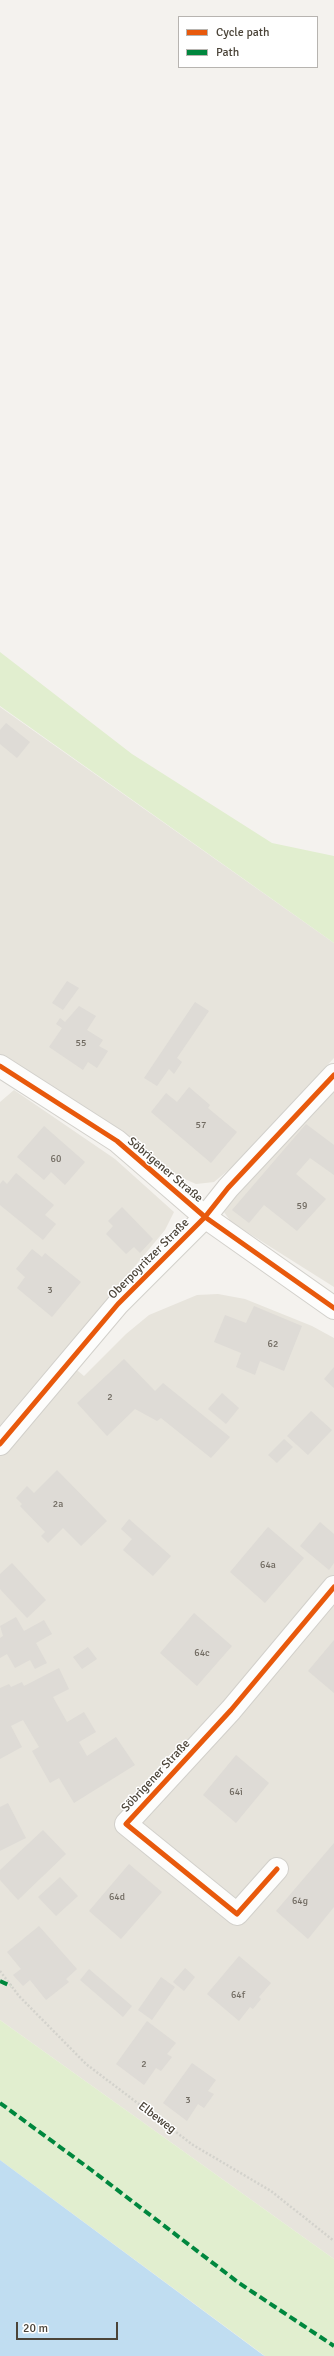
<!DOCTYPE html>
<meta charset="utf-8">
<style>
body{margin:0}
#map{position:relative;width:334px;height:2356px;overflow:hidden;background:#f4f2ee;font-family:Signika,sans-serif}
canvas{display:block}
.legend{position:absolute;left:178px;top:16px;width:140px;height:52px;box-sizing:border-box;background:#fff;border:1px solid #b7b4b0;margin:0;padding:5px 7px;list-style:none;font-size:12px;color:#4b4439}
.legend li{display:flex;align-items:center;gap:8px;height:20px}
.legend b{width:20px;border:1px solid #b7b4b0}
.scale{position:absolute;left:16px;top:2322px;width:102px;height:18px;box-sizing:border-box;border:2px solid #4b4439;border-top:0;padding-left:5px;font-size:12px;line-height:14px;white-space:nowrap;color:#4b4439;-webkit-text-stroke:3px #fff;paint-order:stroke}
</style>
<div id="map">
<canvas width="334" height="2356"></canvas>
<ul class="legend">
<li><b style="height:5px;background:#e8590c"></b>Cycle path</li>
<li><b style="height:5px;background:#00873e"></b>Path</li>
</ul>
<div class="scale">20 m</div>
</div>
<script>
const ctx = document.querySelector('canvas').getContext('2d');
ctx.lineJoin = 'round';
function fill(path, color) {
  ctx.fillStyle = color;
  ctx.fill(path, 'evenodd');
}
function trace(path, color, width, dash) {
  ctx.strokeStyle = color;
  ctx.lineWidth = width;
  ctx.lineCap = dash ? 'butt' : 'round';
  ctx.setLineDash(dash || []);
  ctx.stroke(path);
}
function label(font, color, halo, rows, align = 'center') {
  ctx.font = font + ' Signika,sans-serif';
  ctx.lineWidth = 3;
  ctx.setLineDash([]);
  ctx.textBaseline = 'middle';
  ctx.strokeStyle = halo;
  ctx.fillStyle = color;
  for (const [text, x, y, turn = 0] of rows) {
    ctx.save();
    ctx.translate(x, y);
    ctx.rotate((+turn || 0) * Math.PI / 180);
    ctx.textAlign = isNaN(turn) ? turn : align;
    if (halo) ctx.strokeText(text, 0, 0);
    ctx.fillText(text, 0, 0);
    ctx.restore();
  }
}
const residential = new Path2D(`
 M0,707l334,236v115l-103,110 -17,14 -18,2 -27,-12 -169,-116z
 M334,1088v199l-103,-65 -7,-10 24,-32z
 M14,1090l101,69 59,53 -9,18 -105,126 24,20 42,-42 23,-19 48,-20 21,-1 27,5 67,27 22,12v921l-334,-239v-918z`);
const green = new Path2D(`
 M0,652l132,102 140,89 62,13v87l-334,-237z
 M0,2020l334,239v97h-69l-265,-196z`);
const water = new Path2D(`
 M0,2160l263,195 2,1h-265z`);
const building = new Path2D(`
 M6,723l24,19 -13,16 -17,-14v-14z
 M67,981l12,7 -16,22 -11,-7z
 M195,1002l14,9 -32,47 5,4 -8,12 -5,-5 -12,17 -13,-8z
 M79,1006l17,10 -9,14 16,10 -4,6 9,5 -11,17 -9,-6 -5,8 -34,-23 13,-19 -6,-4 4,-6 5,4z
 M189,1087l21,18 -2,3 29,24 -26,31 -60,-51 15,-19 11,9z
 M306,1124l28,21v30l-24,-17 -14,16 30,25 -29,32 -33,-26 -15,18 -17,-13z
 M44,1126l41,36 -20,23 -14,-13 -7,8 -27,-23z
 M16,1173l38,32 -9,10 11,9 -13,16 -43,-35v-21l3,-4 4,4z
 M122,1207l31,32 -13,14 -6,-6 -8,7 -20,-20 7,-8 -5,-5z
 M32,1249l10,8 3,-4 36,29 -29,35 -35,-29 8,-11 -9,-8z
 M254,1306l48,20 -18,45 -24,-10 -5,14 -19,-8 5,-14 -27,-11 11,-27 21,8z
 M124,1359l31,32 8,-8 67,54 -19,21 -50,-40 -4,3 -22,-12 -28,27 -30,-33z
 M334,1367v21l-10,-9z
 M222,1393l17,15 -13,16 -18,-15z
 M311,1411l21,19 -24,25 -21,-19z
 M284,1439l9,8 -16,16 -9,-8z
 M57,1470l50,51 -26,25 -18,-18 -15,15 -7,-7 4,-4 -25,-26 2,-2 -6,-6 11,-12 7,7z
 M129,1519l42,37 -18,20 -30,-26 9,-11 -11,-10z
 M320,1522l14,12v29l-5,7 -29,-24z
 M268,1527l36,31 -39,45 -35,-31z
 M12,1563l34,37 -19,18 -27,-29v-15z
 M194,1613l38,33 -35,40 -37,-33z
 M16,1617l8,14 20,-11 8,14 -16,9 11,20 -12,6 -5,-9 -15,8 -8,-14 -7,4v-20l3,-2 -3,-10z
 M334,1640v53l-26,-22z
 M88,1647l9,12 -15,10 -9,-12z
 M59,1668l10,21 -16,8 14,25 17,-10 12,20 -17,10 8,14 29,-19 19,28 -61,38 -15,-25 -9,5 -18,-32 7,-4 -16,-27 -12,6 11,21 -22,12v-71l9,-4 2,3 11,-5 2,4z
 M236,1755l33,28 -33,40 -33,-28z
 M8,1803l18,35 -26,13v-44z
 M43,1830l23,24 -48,46 -18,-20v-10z
 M334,1843v64l-26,32 -32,-28z
 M129,1864l33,28 -41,47 -32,-28z
 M60,1877l18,19 -22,20 -18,-19z
 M39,1926l38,43 -11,10 3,3 -23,18 -16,-20 -7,6 -10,-11 8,-6 -14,-17z
 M239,1956l32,27 -12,14 2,2 -8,10 -3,-2 -11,14 -32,-27z
 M185,1968l10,9 -11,14 -11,-9z
 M89,1969l43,37 -9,11 -43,-37z
 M161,1977l14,10 -23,33 -14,-10z
 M147,2021l29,22 -9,11 5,3 -11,14 -5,-3 -12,17 -28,-21z
 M192,2063l24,17 -8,11 6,3 -10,14 -6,-4 -11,17 -24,-18z`);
const path = new Path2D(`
 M0,1971l19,25 67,68 107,81 78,46 63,50`);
const minor = new Path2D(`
 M0,1444l118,-140 87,-87 23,-29 106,-113
 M277,1869l-40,45 -111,-90 105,-114 103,-123`);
const tertiary = new Path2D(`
 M0,1066l117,75 88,76 129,91`);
const quiet = new Path2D(`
 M0,1981l11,5
 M0,2103l90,66 149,114 95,63`);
const cycleway = new Path2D(`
 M0,1066l117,75 88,76 129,91
 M0,1444l118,-140 87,-87 23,-29 106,-113
 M277,1869l-40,45 -111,-90 105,-114 103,-123`);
const numberNames = [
 ["55",81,1043],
 ["57",201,1125],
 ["60",56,1159],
 ["59",302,1206],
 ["3",50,1290],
 ["62",273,1344],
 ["2",110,1397],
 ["2a",58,1504],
 ["64a",268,1565],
 ["64c",202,1653],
 ["64i",236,1792],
 ["64d",117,1897],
 ["64g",300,1901],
 ["64f",238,1995],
 ["2",144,2064],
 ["3",188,2100]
];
const streetNames = [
 ["Söbrigener Straße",165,1170,40],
 ["Oberpoyritzer Straße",149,1259,-45],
 ["Söbrigener Straße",156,1776,-47],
 ["Elbeweg",157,2118,37]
];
fill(residential, '#e7e4dc');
fill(green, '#e1eecf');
fill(water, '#c0ddf1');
fill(building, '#dedbd6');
trace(minor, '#d2d0cb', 24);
trace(tertiary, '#d2d0cb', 24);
trace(path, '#d3d2cc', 2.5, [2, 2]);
trace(minor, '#fdfdfc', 22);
trace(tertiary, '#fdfdfc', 22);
trace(quiet, '#00873e', 4, [8, 4]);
trace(cycleway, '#e8590c', 5);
label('10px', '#706a61', null, numberNames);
label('12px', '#4b4439', '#fff', streetNames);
</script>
